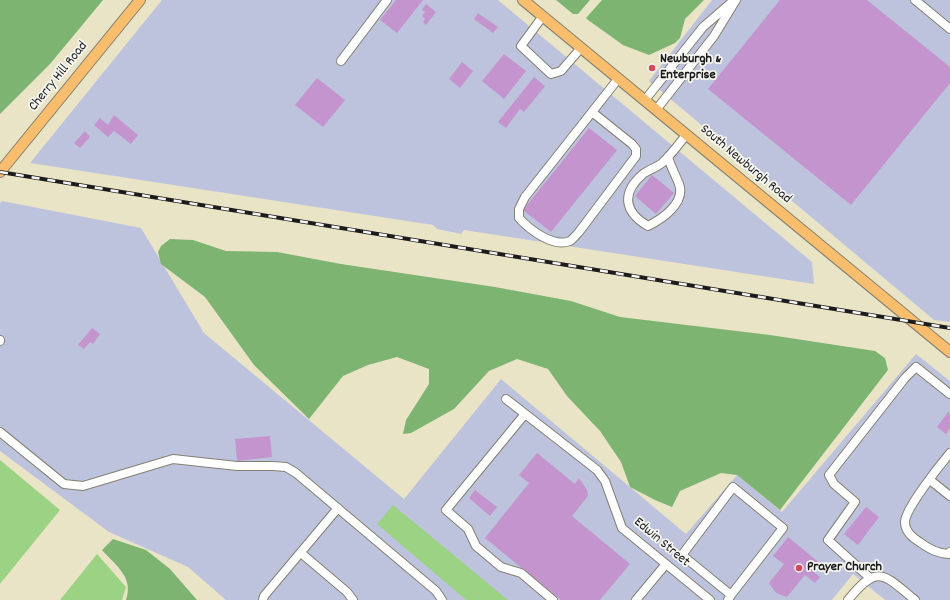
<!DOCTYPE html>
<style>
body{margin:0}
canvas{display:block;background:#eae4c6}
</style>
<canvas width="950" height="600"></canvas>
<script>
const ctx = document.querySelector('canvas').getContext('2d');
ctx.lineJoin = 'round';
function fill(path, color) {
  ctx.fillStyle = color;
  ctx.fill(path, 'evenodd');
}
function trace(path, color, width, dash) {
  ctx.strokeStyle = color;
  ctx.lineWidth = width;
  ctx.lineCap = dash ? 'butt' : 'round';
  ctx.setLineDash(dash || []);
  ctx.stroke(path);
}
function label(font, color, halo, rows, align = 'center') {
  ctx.font = font + ' Dekko,sans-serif';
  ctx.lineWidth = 3.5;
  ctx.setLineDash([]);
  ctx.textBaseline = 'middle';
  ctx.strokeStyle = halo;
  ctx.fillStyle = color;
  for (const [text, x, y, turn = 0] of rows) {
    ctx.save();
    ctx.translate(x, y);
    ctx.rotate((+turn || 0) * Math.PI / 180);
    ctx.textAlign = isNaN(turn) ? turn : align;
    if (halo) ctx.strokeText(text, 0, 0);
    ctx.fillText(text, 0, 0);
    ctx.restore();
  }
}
const industrial = new Path2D(`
 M162,0h336l314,262 2,22 -350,-54 -3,4 -24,-5 -4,-4 -403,-62z
 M712,0h238v322l-16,-2 -285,-239z
 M2,201l139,27 63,105 200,166 97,-120 185,155 51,-59 45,37 134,-158 34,27v219h-65l-32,-26 -21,26h-606l-38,-33 -79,-35 -109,-81v-248z`);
const green = new Path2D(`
 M0,460l60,50 -60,74z
 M393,505l115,95h-42l-89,-76z
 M97,554l29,33 -4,13h-62z`);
const forest = new Path2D(`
 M0,0h103l-53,64 -50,50z
 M556,0h34l-12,14h-5z
 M602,0h102l-19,19 -5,19 -5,5 -26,12 -26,-10 -35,-25 -2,-2z
 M170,239l23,1 33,11 51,1 64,12 154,23 76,14 49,16 150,18 105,16 10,7 3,12 -108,140 -43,-35 -16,-2 -41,18 -8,16 -17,-7 -25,-13 -9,-25 -21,-31 -33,-35 -19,-27 -31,-10 -28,12 -35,38 -43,24 -8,1 3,-14 23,-36v-15l-32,-12 -29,8 -25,11 -34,43 -55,-54 -49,-68 -44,-33 -3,-12 3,-6z
 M113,539l33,11 24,19 27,31h-71c8,-23 -10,-34 -24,-50z`);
const building = new Path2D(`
 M396,0h27l-26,33 -17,-13z
 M780,0h87l83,67v16l-99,122 -143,-116z
 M426,4l10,8 -10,13 -3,-3 2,-3 -3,-3 3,-4 -3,-2z
 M478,13l20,14 -5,6 -19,-14z
 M504,54l22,17 -22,28 -22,-18z
 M462,62l11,9 -13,17 -11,-9z
 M534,77l11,9 -21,26 -4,-3 -14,19 -8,-6z
 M317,78l28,22 -22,27 -28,-22z
 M114,115l24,20 -7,9 -17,-13 -6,6 -14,-12 6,-7 8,7z
 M589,128l28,22 -66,82 -28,-22z
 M85,131l5,6 -10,11 -6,-5z
 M652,175l22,18 -18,21 -21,-18z
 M92,328l8,6 -7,10 -3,-2 -6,7 -6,-4z
 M948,412l2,2v14l-4,6 -9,-7z
 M270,436l2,21 -35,4 -2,-22z
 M537,453l38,31 4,-6 8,12 1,6 -16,20 58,48 -30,36h-39l-76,-62 44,-55 -10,-8z
 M475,490l22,17 -7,9 -21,-18z
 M866,507l13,10 -21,28 -14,-11z
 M788,537l33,27 -7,8 6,5 -5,6 -10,-8 -18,22 -11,-4 -7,-10 15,-19 -11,-8z`);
const minor = new Path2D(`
 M915,0l35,29
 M543,16l-22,30 30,28 10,-3 20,-23
 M341,61l46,-61
 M645,100l58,-73 29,-25
 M656,110l58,-74 22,-36
 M592,112l40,32 4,5v7l-57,76c-2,2 -6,7 -9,9 -17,7 -41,-12 -51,-23v-9l6,-12 93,-118
 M668,157c3,10 7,17 11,27 7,19 -17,35 -31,42 -24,-14 -27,-33 -5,-52 5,-4 13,-6 19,-11 9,-8 17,-19 24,-28
 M0,340v1
 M506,399l91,71 8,11 17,47 88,72
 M525,414l-79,96 22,19 8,17 25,21 20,6 32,27
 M0,432l64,52 19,2 90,-27 64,7h36l13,1 10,6 140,118 6,9
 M950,453c-10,12 -45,56 -45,69 0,10 8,16 16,21 10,7 16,10 28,11l1,-2
 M930,480l20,16
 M301,553l46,39 6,8
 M870,578l-42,-38 27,-38 -21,-18 -5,-9 76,-97 11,-11 34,27
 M263,600l1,-4 74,-88
 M636,600l30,-36
 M728,600l3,-5 52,-67 -50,-41 -51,68 49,40
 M848,600c30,-37 35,-26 67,0`);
const major = new Path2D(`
 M523,0l427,352
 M0,172l140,-172`);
const rail = new Path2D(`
 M0,172l950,156`);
const markers = [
 [652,68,4,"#d1495b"],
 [799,568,4,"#d1495b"]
];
const poiNames = [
 ["Newburgh &",660,60],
 ["Enterprise",660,76],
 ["Prayer Church",807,568]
];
const streetNames = [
 ["Cherry Hill Road",59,77,-51],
 ["South Newburgh Road",745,165,40],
 ["Edwin Street",661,543,40]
];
fill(industrial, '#bec3dd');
fill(green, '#9cd283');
fill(forest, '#7db471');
fill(building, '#c494ce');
trace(minor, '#838071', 10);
trace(major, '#838071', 12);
trace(minor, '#fff', 8);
trace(major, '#f9be6d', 10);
trace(rail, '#1c1c1c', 4);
trace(rail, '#f6f6f2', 2.5, [8]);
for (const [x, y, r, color] of markers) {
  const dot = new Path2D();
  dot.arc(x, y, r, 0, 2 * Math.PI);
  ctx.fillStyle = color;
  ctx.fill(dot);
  trace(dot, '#f6f6f2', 1.5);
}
label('bold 14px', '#1c1c1c', '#f6f6f2', poiNames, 'left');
label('14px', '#1c1c1c', '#f6f6f2', streetNames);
</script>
